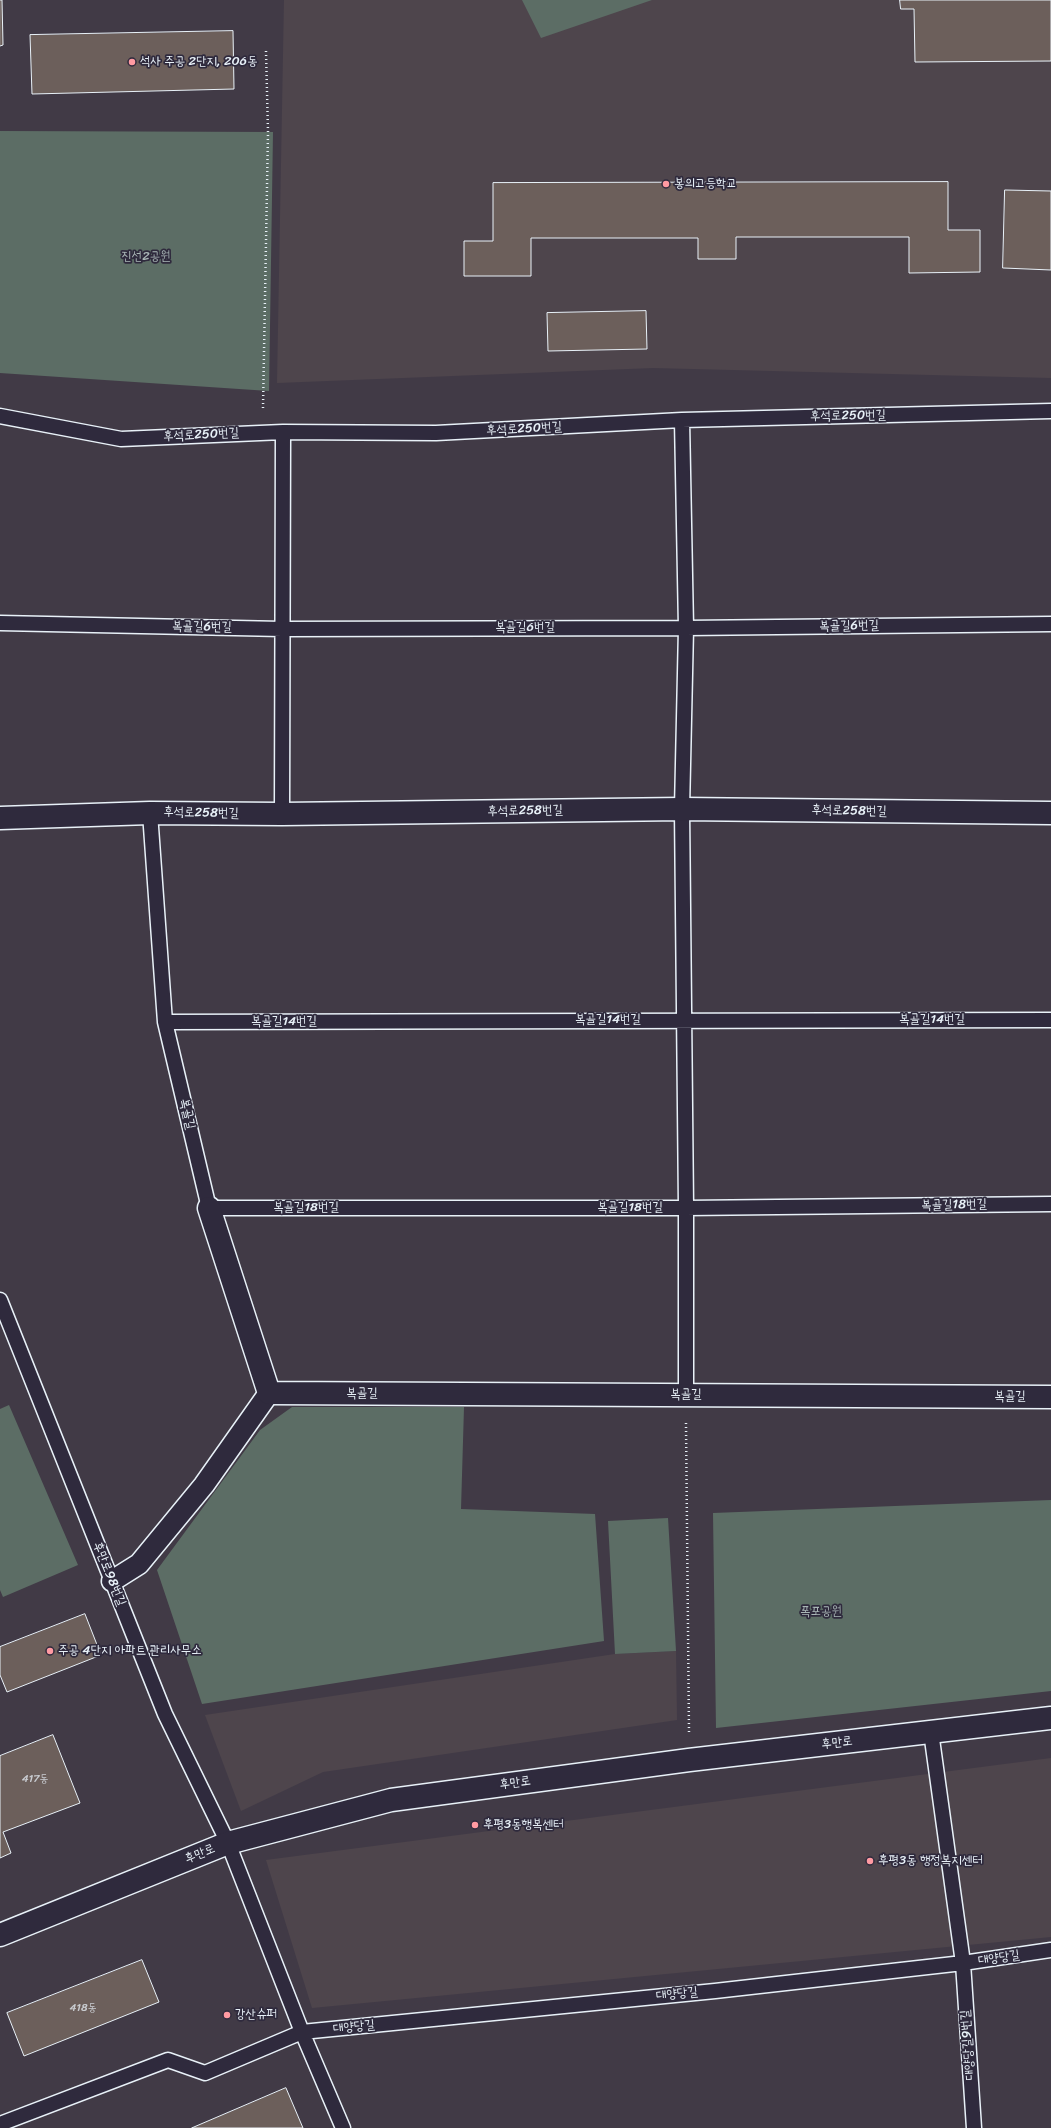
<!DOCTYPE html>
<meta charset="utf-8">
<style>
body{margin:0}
canvas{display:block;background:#413a46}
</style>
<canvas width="1051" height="2128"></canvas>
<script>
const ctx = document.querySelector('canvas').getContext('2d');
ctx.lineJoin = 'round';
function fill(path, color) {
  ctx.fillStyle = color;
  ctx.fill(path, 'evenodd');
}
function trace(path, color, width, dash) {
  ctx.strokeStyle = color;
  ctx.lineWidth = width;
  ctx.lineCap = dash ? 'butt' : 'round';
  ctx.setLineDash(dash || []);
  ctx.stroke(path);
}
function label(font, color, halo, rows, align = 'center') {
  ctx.font = font + ' Sriracha,"Poor Story",sans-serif';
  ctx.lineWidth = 3.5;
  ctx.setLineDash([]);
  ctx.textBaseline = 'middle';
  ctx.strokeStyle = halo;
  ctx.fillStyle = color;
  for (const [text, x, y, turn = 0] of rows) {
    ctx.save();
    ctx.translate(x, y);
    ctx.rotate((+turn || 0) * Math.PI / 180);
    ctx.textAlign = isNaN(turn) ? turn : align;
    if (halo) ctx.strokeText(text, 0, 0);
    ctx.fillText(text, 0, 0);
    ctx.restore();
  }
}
const built = new Path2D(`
 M284,0h767v378l-398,-10 -376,15z
 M676,1651l1,69 -354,52 -82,39 -36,-96 410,-61z
 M1051,1758v179l-739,71 -46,-148z`);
const green = new Path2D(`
 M522,0h130l-111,38z
 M0,131l273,1 -4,259 -269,-18z
 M9,1405l69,160 -75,32 -3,-7v-181z
 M292,1407h172l-3,102 134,5 9,127 -402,63 -45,-134 103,-140z
 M1051,1500v191l-335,37 -3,-215z
 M668,1518l8,133 -61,3 -7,-133z`);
const building = new Path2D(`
 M0,0h2l1,45 -3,1z
 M900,0h151v61l-136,1 -1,-53h-13z
 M233,31l1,58 -202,5 -2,-59z
 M948,182v48h32v42l-71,1v-36h-173v22h-38v-21h-167v38h-67v-35h29v-58z
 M1005,190l46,1v79l-48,-2z
 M646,311l1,38 -99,2 -1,-38z
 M85,1614l16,41 -94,37 -7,-17v-28z
 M53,1735l27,68 -77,29 8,21 -11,5v-102z
 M142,1960l17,42 -135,54 -17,-43z
 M286,2088l17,40h-111z`);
const path = new Path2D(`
 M263,408l5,-276 -2,-81
 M686,1423l3,309`);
const service = new Path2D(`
 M0,416l121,23 162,-7 153,1 246,-13 369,-9
 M682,420l4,208 -4,181 4,399v187
 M0,623l282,6 404,-1 365,-4
 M150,813l15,209 44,186h477l365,-4
 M282,814l1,-382
 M165,1022l886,-2
 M0,1300l165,414 63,129 74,189 41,96
 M931,1732l32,231 11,165
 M0,2124l168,-64 37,13 97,-41 413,-41 248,-28 88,-13`);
const pedestrian = new Path2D(`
 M112,1581l27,-17 65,-79 65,-92`);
const minor = new Path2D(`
 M0,818l150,-5 132,1 400,-5 369,4
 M209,1208l60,185 782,4
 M0,1935l228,-92 163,-43 298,-40 362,-42`);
const markers = [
 [132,62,4,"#ff9aa2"],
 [666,184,4,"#ff9aa2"],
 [50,1651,4,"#ff9aa2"],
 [475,1825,4,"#ff9aa2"],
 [870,1861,4,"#ff9aa2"],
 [227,2015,4,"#ff9aa2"]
];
const numberNames = [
 ["417동",35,1779],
 ["418동",83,2008]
];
const poiNames = [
 ["석사 주공 2단지, 206동",140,62],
 ["봉의고등학교",674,184],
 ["주공 4단지 아파트 관리사무소",58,1651],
 ["후평3동행복센터",483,1825],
 ["후평3동 행정복지센터",878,1861],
 ["강산슈퍼",235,2015]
];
const parkNames = [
 ["진선2공원",146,257],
 ["폭포공원",821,1612]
];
const streetNames = [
 ["후석로250번길",848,416,-1],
 ["후석로250번길",524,429,-3],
 ["후석로250번길",201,435,-3],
 ["복골길6번길",849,626,-1],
 ["복골길6번길",202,627,1],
 ["복골길6번길",525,628],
 ["후석로258번길",525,811,-1],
 ["후석로258번길",849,811,1],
 ["후석로258번길",201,813,1],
 ["복골길14번길",608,1020],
 ["복골길14번길",932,1020],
 ["복골길14번길",284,1022],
 ["복골길",187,1114,77],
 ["복골길18번길",954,1205,-1],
 ["복골길18번길",306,1208],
 ["복골길18번길",630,1208],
 ["복골길",362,1394],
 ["복골길",686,1395],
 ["복골길",1010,1397],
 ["후만로98번길",109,1574,68],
 ["후만로",837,1743,-7],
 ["후만로",515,1783,-8],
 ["후만로",200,1854,-22],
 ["대양당길",999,1958,-8],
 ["대양당길",677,1994,-6],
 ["대양당길",354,2027,-6],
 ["대양당길9번길",968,2045,-94]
];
fill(built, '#4e454c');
fill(green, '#5c6d65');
fill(building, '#6c5f5b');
trace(building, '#e8f1f8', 1);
trace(service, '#e8f1f8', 17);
trace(pedestrian, '#e8f1f8', 23);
trace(minor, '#e8f1f8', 25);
trace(path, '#e8f1f8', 2.5, [1, 3]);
trace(service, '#2f2a3d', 14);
trace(pedestrian, '#2f2a3d', 20);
trace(minor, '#2f2a3d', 22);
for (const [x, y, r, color] of markers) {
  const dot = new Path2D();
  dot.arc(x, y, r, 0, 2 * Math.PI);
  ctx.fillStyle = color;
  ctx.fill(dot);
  trace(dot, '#2f2a3d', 1.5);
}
label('11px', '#c9ccd1', null, numberNames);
label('13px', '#e8f1f8', '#2f2a3d', poiNames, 'left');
label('13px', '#a9b6b6', '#2f2a3d', parkNames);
label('13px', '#e8f1f8', '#2f2a3d', streetNames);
</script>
